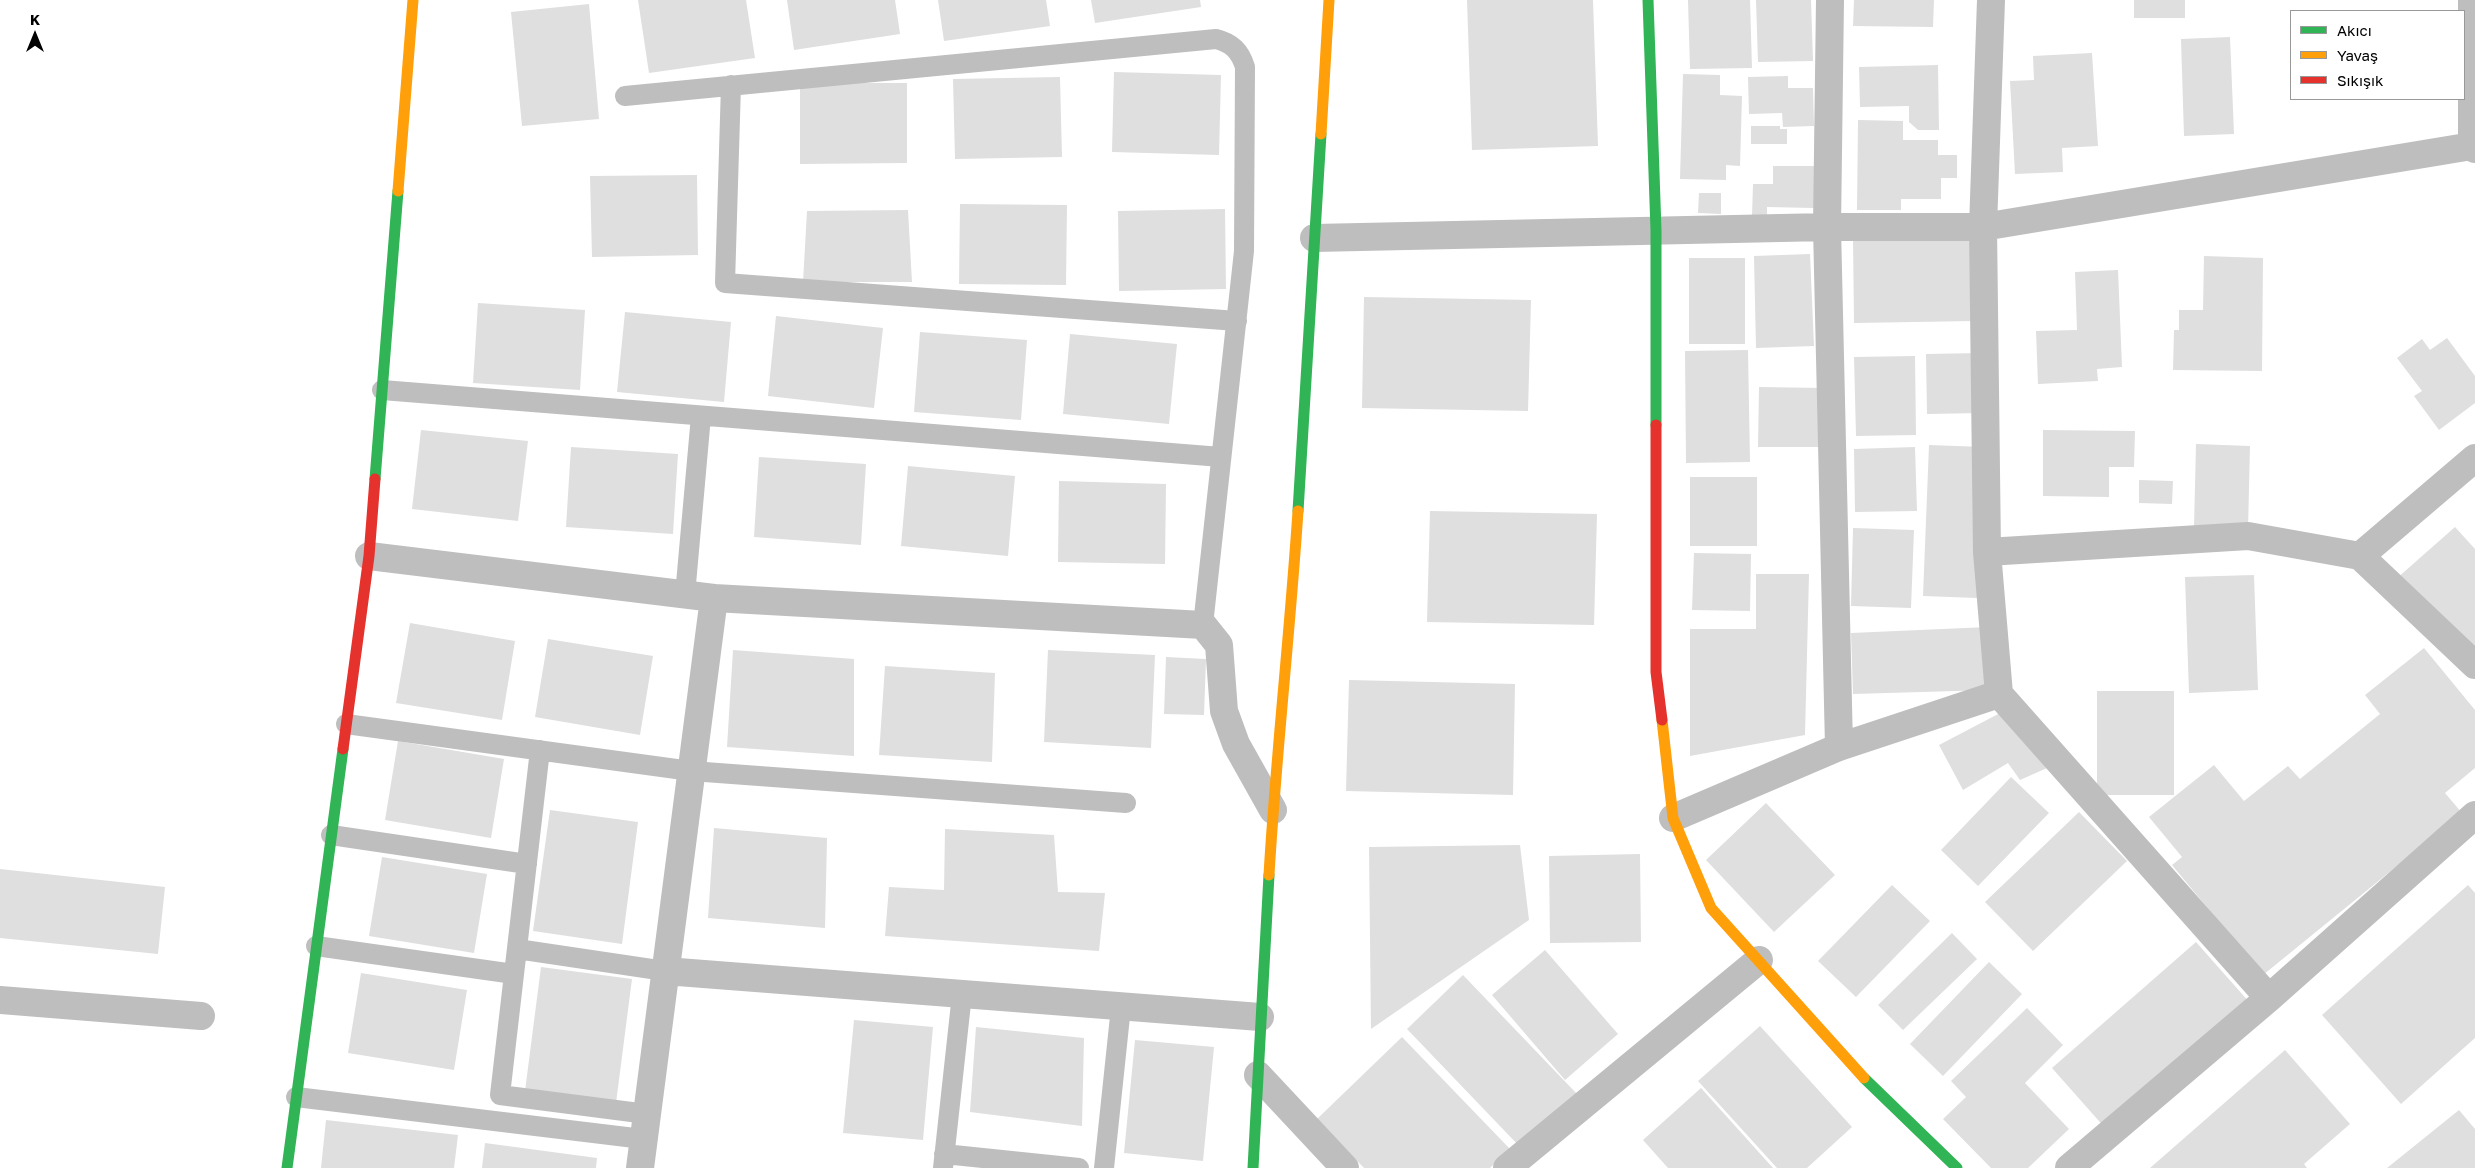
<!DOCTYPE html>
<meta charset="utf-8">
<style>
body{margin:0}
#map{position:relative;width:2475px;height:1168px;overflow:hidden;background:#fff;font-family:"Golos Text",sans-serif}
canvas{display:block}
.legend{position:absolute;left:2290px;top:10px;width:175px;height:90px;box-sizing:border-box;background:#fff;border:1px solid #999;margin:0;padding:6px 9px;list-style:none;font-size:15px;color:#000}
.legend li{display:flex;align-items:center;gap:10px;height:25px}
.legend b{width:25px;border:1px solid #999}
.north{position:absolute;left:10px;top:10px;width:50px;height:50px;-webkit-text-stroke:4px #fff;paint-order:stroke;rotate:0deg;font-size:14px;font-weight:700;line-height:20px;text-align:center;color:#000}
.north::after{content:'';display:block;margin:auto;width:18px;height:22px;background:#000;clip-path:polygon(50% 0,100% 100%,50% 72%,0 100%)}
</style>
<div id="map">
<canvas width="2475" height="1168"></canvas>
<ul class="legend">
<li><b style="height:6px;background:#30b455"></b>Akıcı</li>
<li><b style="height:6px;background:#ff9f0a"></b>Yavaş</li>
<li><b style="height:6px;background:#e5322d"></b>Sıkışık</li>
</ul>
<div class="north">K</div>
</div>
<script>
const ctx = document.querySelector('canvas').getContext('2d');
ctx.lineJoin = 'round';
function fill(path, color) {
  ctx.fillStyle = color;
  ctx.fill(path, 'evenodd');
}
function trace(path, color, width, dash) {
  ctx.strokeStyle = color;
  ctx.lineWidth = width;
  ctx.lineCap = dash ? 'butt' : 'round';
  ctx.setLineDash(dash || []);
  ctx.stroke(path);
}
const building = new Path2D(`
 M638,0h108l9,58 -106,15z
 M787,0h108l5,34 -106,16z
 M938,0h108l4,26 -106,15z
 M1091,0h109l1,7 -106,16z
 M1467,0h126l5,146 -126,4z
 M1688,0h62l2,68 -62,1z
 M1756,0h55l2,61 -55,1z
 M1854,0h80l-1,27 -80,-1z
 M2134,0h51v18h-51z
 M589,4l10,115 -77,7 -11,-114z
 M2230,37l4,97 -50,2 -3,-97z
 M2092,53l6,93 -36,2 1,24 -48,2 -5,-93 24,-1 -1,-24z
 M1938,65l1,65h-21l-9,-8v-16l-49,1 -1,-40z
 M1114,72l107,3 -2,80 -107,-3z
 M1683,74l37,1v20l22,1 -2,70 -14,-1v15l-46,-1z
 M1788,76v12h25l1,38 -31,1 -1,-14 -33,1 -1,-37z
 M1060,77l2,80 -107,2 -2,-80z
 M800,83h107v80l-107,1z
 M1858,120l45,1v19h35v15h19v23h-16v21h-40v11h-44z
 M1751,126h29v3h7v15h-36z
 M1773,166h41v42l-47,-1v9h-15l1,-32h20z
 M697,175l1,80 -106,2 -2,-81z
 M1699,193h22v21l-23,-1z
 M960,204l107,1 -1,80 -107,-1z
 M1225,209l1,80 -107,2 -1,-80z
 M908,210l4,72h-109l4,-71z
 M1973,236l1,85 -120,2 -1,-86z
 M1810,254l4,92 -58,2 -2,-92z
 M2204,256l59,2 -1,113 -89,-1 1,-40h5v-20h24z
 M1689,258h56v86h-56z
 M2118,270l4,97 -25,2 1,12 -60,3 -2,-53 41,-1 -2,-58z
 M1364,297l167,3 -3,111 -166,-3z
 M478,303l107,7 -5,80 -107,-7z
 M625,312l106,10 -7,80 -107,-10z
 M776,316l107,12 -9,80 -106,-12z
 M920,332l107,8 -6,80 -107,-8z
 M1070,334l107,10 -8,80 -106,-10z
 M2447,338l28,38v27l-36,27 -25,-34 8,-5 -25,-33 25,-19 8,11z
 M1748,350l2,112 -64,1 -1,-112z
 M1981,353l1,60 -55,1 -1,-60z
 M1915,356l1,79 -60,1 -2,-79z
 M1759,387l64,1 -1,59h-64z
 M421,430l107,11 -10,80 -106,-12z
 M2043,430l92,1 -1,36h-25v30l-66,-1z
 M2196,444l54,2 -2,84 -54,-2z
 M1929,445l54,2 -6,151 -54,-2z
 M571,447l107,7 -5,80 -107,-7z
 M1915,447l2,64 -62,1 -1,-63z
 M759,457l107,7 -5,81 -107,-8z
 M908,466l107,10 -7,80 -107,-10z
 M1690,477h67v69h-67z
 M2139,480l34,1 -1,23 -33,-1z
 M1059,481l107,3 -1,80 -107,-2z
 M1430,511l167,3 -3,111 -167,-3z
 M2455,527l20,22v107l-79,-77z
 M1853,528l61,2 -3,78 -60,-2z
 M1694,553l57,1 -1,57 -58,-1z
 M1756,574h53l-4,161 -115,21v-127h66z
 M2254,575l4,115 -69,3 -4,-116z
 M410,623l105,18 -13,79 -106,-17z
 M1988,627l2,63 -137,4 -2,-61z
 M548,639l105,17 -13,79 -105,-18z
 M2424,648l51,62v58l-30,25 17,20 -199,162 -91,-110 10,-8 -33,-40 65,-52 30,36 44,-35 12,13 80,-65 -15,-19z
 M733,650l121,9v97l-127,-9z
 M1048,650l107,5 -4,93 -107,-6z
 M1166,657l40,2 -2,56 -40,-1z
 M885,666l110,7 -3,89 -113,-7z
 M1349,680l166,4 -2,111 -167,-4z
 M2097,691h77v104h-77z
 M2002,712l45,56 -27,12 -12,-17 -45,27 -24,-45z
 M398,741l106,18 -13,79 -106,-18z
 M2011,777l38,36 -71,73 -37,-36z
 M1766,803l69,72 -61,57 -68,-72z
 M550,810l88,12 -16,122 -89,-13z
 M2079,812l48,49 -94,90 -48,-49z
 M714,828l113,10 -2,90 -117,-10z
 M945,829l109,6 4,57 47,1 -6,58 -214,-15 4,-49 55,3z
 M1520,845l9,75 -158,109 -2,-182z
 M1640,854l1,88 -91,1 -1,-87z
 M382,857l105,17 -13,79 -105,-17z
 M0,869l165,18 -7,67 -158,-16z
 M1892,885l38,36 -74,76 -38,-36z
 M2468,885l7,8v145l-74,66 -79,-89z
 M1952,933l25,26 -74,71 -25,-25z
 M2196,942l54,61 -144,126 -54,-61z
 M1545,950l73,84 -53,46 -73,-85z
 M1989,962l33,32 -79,82 -33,-32z
 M541,967l91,12 -16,124 -91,-12z
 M361,973l106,17 -13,80 -106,-17z
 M1463,975l114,119 -56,54 -114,-119z
 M2027,1008l36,37 -38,38 44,46 -41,39h-37l-48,-49 23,-22 -15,-16z
 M854,1020l79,7 -10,113 -80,-7z
 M1760,1026l92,101 -45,41h-30l-79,-87z
 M976,1027l108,11 -2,88 -112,-14z
 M1402,1037l108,112 -20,19h-126l-47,-49z
 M1135,1040l79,7 -11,114 -79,-8z
 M2285,1050l65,74 -46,40 3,4h-157z
 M1701,1088l72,80h-105l-25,-28z
 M2459,1110l16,19v39h-88z
 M326,1120l132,15 -4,33h-133z
 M485,1143l112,15 -1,10h-114z`);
const lane = new Path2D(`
 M731,85l-6,198 512,38
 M625,96l591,-57c16,4 24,12 29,28l-1,184 -41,374
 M382,390l839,67
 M685,595l16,-179
 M346,724l345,47 435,32
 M540,750l-40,345 147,19
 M331,835l196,29
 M316,946l198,28
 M517,949l148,22
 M296,1097l347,42
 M944,1154l135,14
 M943,1168l19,-174
 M1104,1168l17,-161`);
const street = new Path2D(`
 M1830,0l-3,227 12,520
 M1991,0l-8,227 4,325 12,142 270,304
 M2472,0v146
 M1314,238l513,-11h156l489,-81 3,3
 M1987,552l261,-16 112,20 115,109
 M369,556l345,42 489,27 16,20 5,66 12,33 37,66
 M2360,556l115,-98
 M1673,818l166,-71 160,-53
 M665,971l595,46
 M0,1000l201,16
 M1258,1075l87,93
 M640,1168l74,-570
 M1507,1168l252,-208
 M2069,1168l200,-170 206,-183`);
const fast = new Path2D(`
 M1648,0l8,230v195
 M375,479l23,-288
 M1298,511l23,-377
 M1864,1078l93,90
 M287,1168l56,-419
 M1253,1168l16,-293`);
const slow = new Path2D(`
 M1321,134l8,-134
 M398,191l15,-191
 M1662,720l11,98 38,90 153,170
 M1269,875c7,-121 21,-242 29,-364`);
const jam = new Path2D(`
 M1656,425v247l6,48
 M343,749l26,-193 6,-77`);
fill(building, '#dfdfdf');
trace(lane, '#bebebe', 20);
trace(street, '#bebebe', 28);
trace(fast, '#30b455', 11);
trace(slow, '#ff9f0a', 11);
trace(jam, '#e5322d', 11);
</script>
